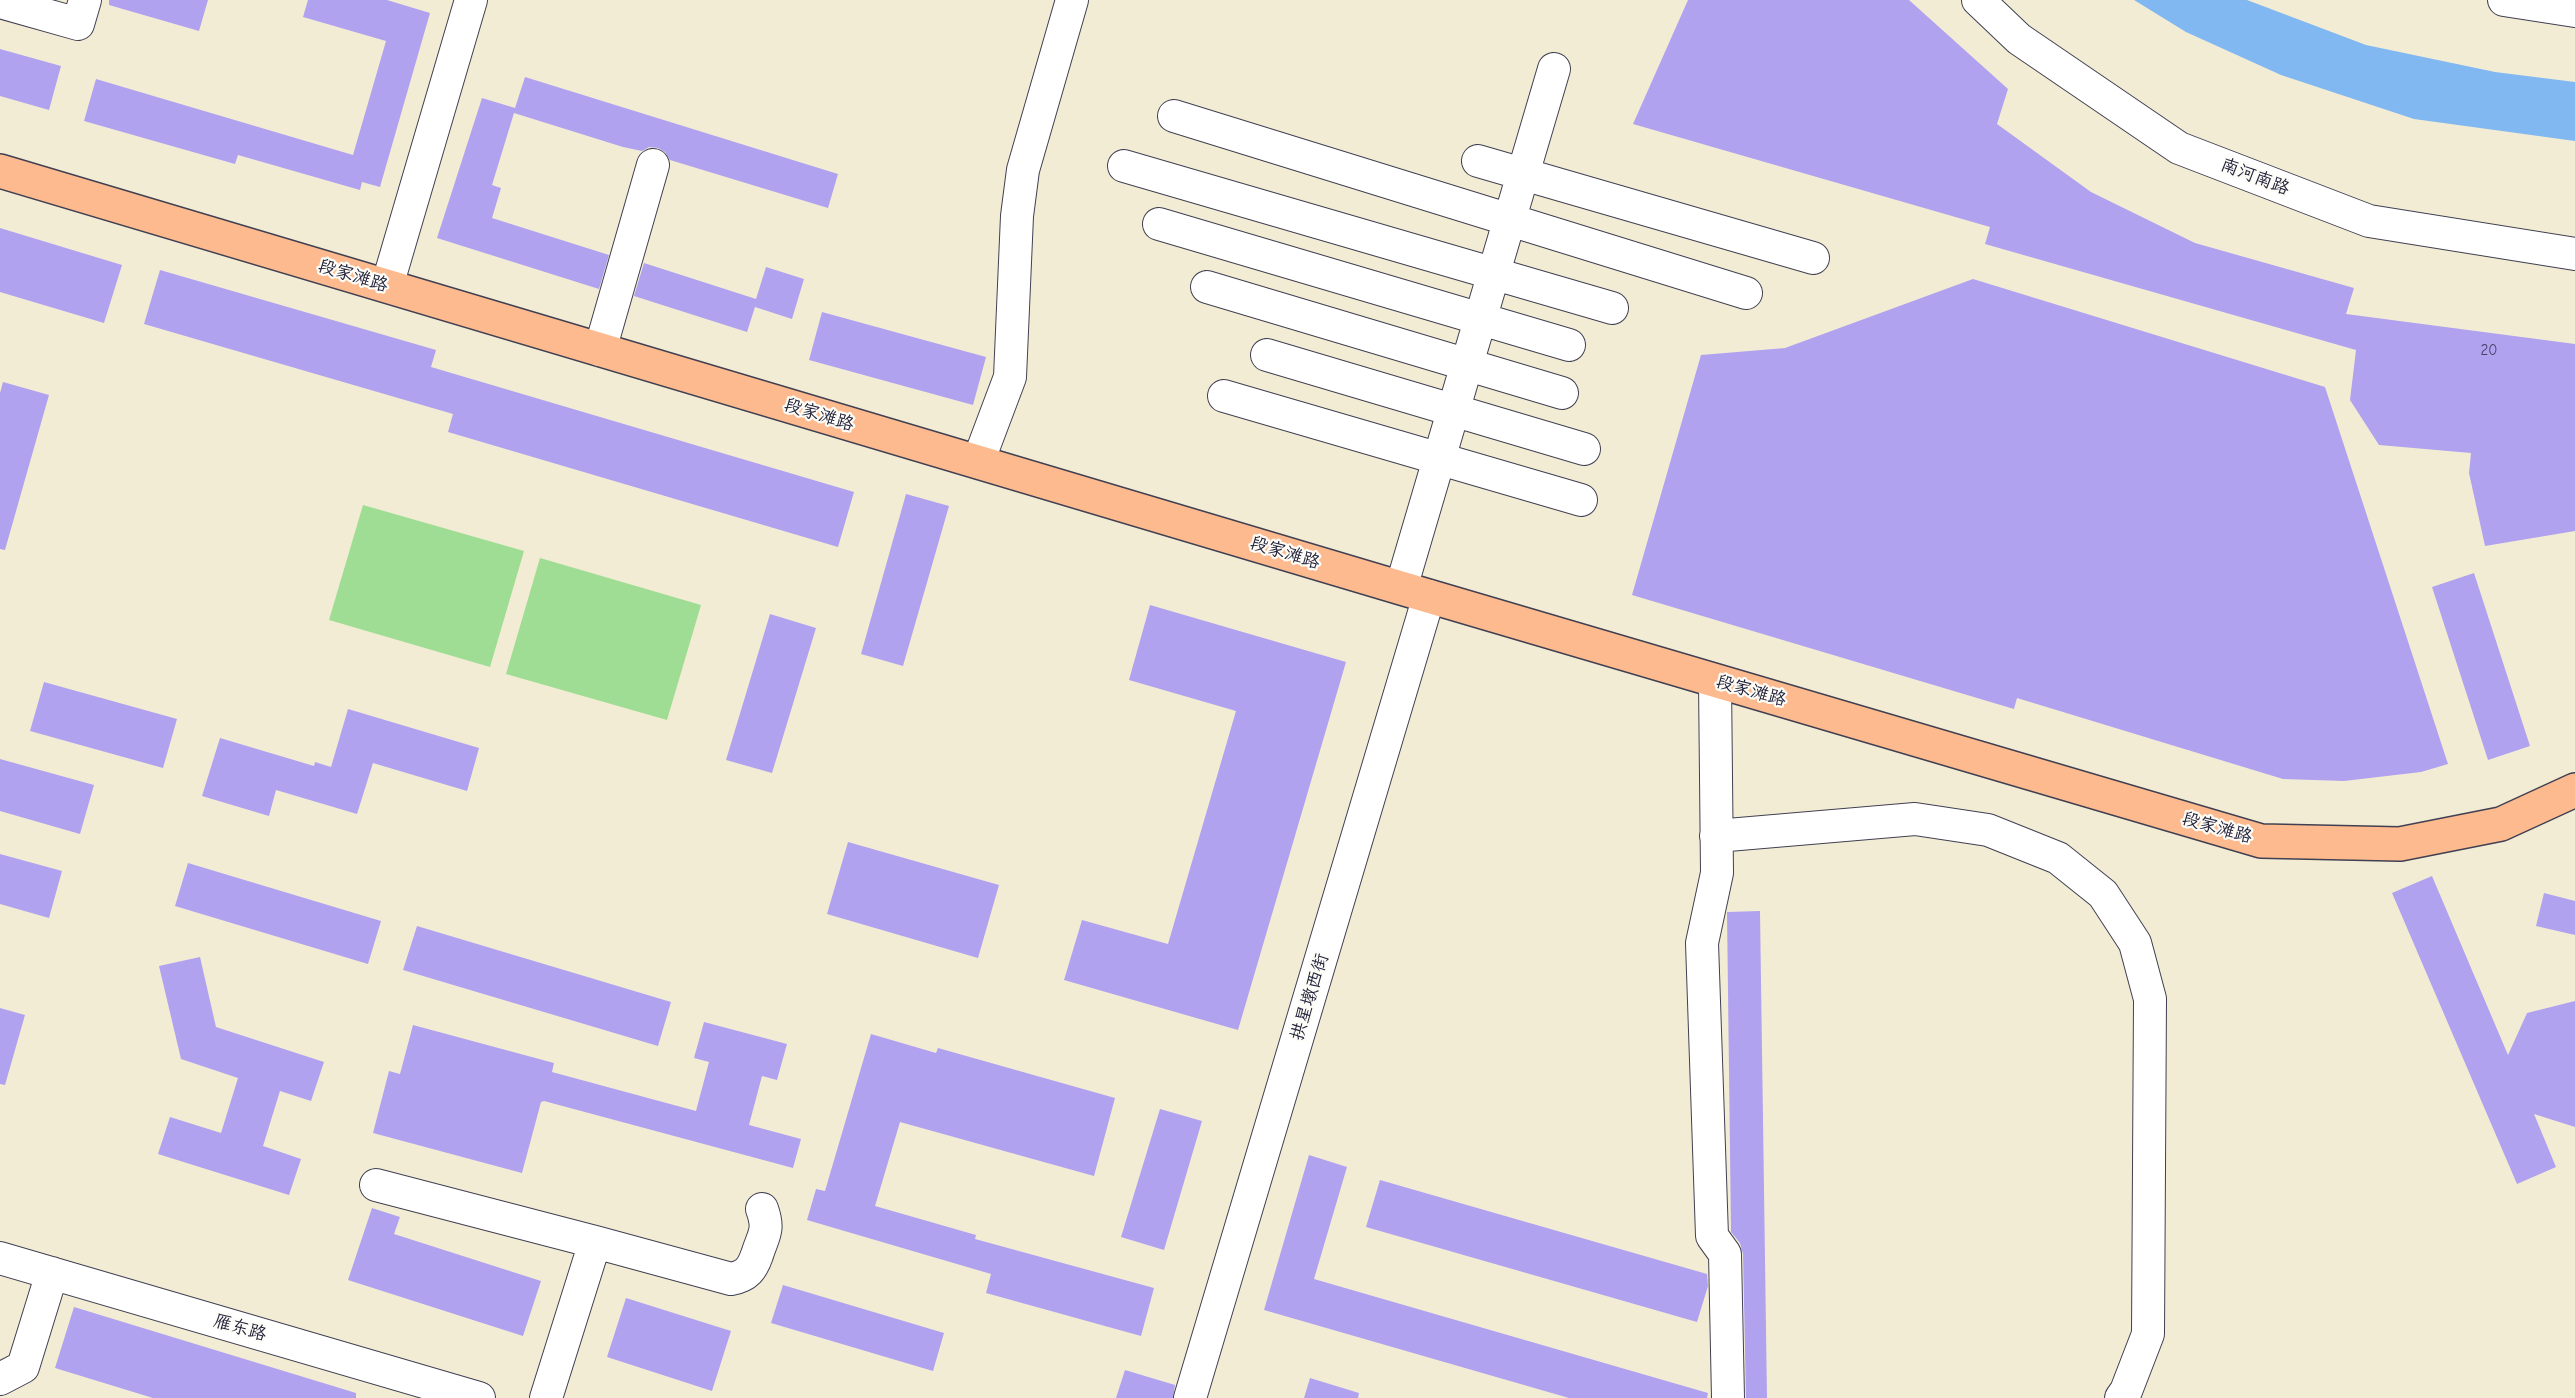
<!DOCTYPE html>
<meta charset="utf-8">
<style>
body{margin:0}
canvas{display:block;background:#f2ecd5}
</style>
<canvas width="2575" height="1398"></canvas>
<script>
const ctx = document.querySelector('canvas').getContext('2d');
ctx.lineJoin = 'round';
function fill(path, color) {
  ctx.fillStyle = color;
  ctx.fill(path, 'evenodd');
}
function trace(path, color, width, dash) {
  ctx.strokeStyle = color;
  ctx.lineWidth = width;
  ctx.lineCap = dash ? 'butt' : 'round';
  ctx.setLineDash(dash || []);
  ctx.stroke(path);
}
function label(font, color, halo, rows, align = 'center') {
  ctx.font = font + ' "Comic Neue","LXGW WenKai TC",sans-serif';
  ctx.lineWidth = 4.5;
  ctx.setLineDash([]);
  ctx.textBaseline = 'middle';
  ctx.strokeStyle = halo;
  ctx.fillStyle = color;
  for (const [text, x, y, turn = 0] of rows) {
    ctx.save();
    ctx.translate(x, y);
    ctx.rotate((+turn || 0) * Math.PI / 180);
    ctx.textAlign = isNaN(turn) ? turn : align;
    if (halo) ctx.strokeText(text, 0, 0);
    ctx.fillText(text, 0, 0);
    ctx.restore();
  }
}
const green = new Path2D(`
 M363,505l161,46 -34,116 -161,-47z
 M540,558l161,47 -34,115 -161,-46z`);
const water = new Path2D(`
 M2134,0h113l119,45 129,27 80,10v59l-161,-22 -133,-44 -95,-43z`);
const building = new Path2D(`
 M109,0h99l-9,31 -90,-26z
 M308,0h79l43,13 -50,174 -18,-5 -2,8 -122,-35 -3,9 -151,-43 12,-42 257,76 33,-114 -83,-24z
 M1688,0h221l99,89 -11,35 94,68 104,51 159,45 -8,26 229,30v187l-90,15 -16,-73 2,-20 -92,-8 -29,-45 6,-50 -371,-106 5,-17 -357,-103z
 M0,49l61,17 -12,44 -49,-14z
 M525,77l313,97 -10,34 -158,-48 -5,-8 -7,-4 -9,-1 -7,4 -19,-4 -109,-34 -22,72 9,3 -9,30 117,37 -10,34 -162,-51 45,-140 33,10z
 M0,228l122,37 -18,58 -104,-31z
 M644,263l112,36 10,-32 38,12 -12,40 -37,-12 -8,25 -113,-36z
 M160,270l276,80 -5,17 423,125 -16,55 -390,-115 5,-18 -309,-90z
 M1973,279l352,108 123,377 -27,8 -77,9 -61,-2 -266,-81 -3,11 -382,-114 69,-240 84,-7z
 M822,312l164,45 -13,48 -164,-45z
 M3,382l46,13 -44,155 -5,-1v-156z
 M906,494l43,12 -46,160 -42,-12z
 M2474,573l56,173 -42,14 -56,-173z
 M1150,605l196,57 -108,368 -174,-50 18,-60 86,24 68,-233 -107,-31z
 M770,614l46,14 -44,145 -46,-13z
 M44,682l133,37 -14,49 -133,-37z
 M348,709l131,39 -12,43 -94,-28 -16,51 -81,-24 -7,26 -67,-20 18,-58 94,28 1,-4 16,5z
 M0,759l94,26 -14,49 -80,-23z
 M848,842l151,43 -21,73 -151,-44z
 M0,854l62,17 -13,47 -49,-14z
 M188,863l193,58 -13,43 -193,-58z
 M2432,876l76,179 19,-42 48,-12v126l-41,-13 22,53 -39,17 -125,-291z
 M2544,893l31,8v34l-39,-9z
 M1760,911l7,487h-21l-3,-144 -3,-11 -9,-11 -4,-320z
 M417,926l254,76 -13,44 -255,-76z
 M200,957l16,70 108,35 -13,39 -31,-10 -17,55 38,13 -12,36 -131,-41 12,-37 51,16 17,-55 -57,-19 -22,-93z
 M0,1008l25,7 -20,70 -5,-1z
 M704,1022l83,22 -10,36 -15,-4 -13,49 52,14 -8,29 -249,-67 -3,1 -19,71 -149,-40 16,-62 11,3 13,-49 141,38 -2,9 144,39 13,-49 -15,-4z
 M871,1034l65,19 2,-5 177,50 -21,78 -194,-54 -25,84 101,29 -1,4 179,49 -13,48 -155,-43 5,-19 -184,-54 9,-31 9,2z
 M1160,1109l42,12 -38,129 -43,-13z
 M1309,1155l38,12 -33,112 394,114 -1,5h-138l-305,-88z
 M1380,1180l327,94 1,12 -11,36 -331,-95z
 M372,1208l28,9 -6,17 147,47 -18,55 -175,-56z
 M783,1285l161,48 -11,38 -162,-48z
 M626,1298l105,33 -19,60 -105,-34z
 M74,1307l282,86v5h-203l-98,-30z
 M1125,1370l50,15 -2,13h-57z
 M1310,1378l49,15 -1,5h-54z`);
const minor = new Path2D(`
 M1978,0l41,39 160,109 190,73 206,33
 M2504,0l71,11
 M0,2l78,22 7,-24
 M1174,116l572,177
 M1478,161l335,97
 M1124,166l488,142
 M1159,224l410,121
 M387,286l84,-286
 M1207,287l355,106
 M600,350l53,-185
 M1267,355l317,94
 M1224,396l357,104
 M978,462l32,-85 7,-161 6,-46 49,-170
 M1401,588l153,-519
 M1715,681l2,192 -15,70 10,293 13,18 3,144
 M1716,836l199,-17 73,11 70,28 45,36 32,49 15,56 -2,335 -22,57 -5,7
 M376,1185l219,57 -49,156
 M595,1242l136,37c16,-3 21,-10 26,-24 6,-20 13,-24 5,-46
 M0,1258l479,140
 M0,1379l23,-12 29,-94
 M1190,1398l239,-802`);
const major = new Path2D(`
 M0,171l1401,417 860,253 139,3 101,-20 74,-34`);
const numberNames = [
 ["20",2489,351]
];
const streetNames = [
 ["南河南路",2255,177,21],
 ["段家滩路",353,276,17],
 ["段家滩路",819,415,17],
 ["段家滩路",1285,553,17],
 ["段家滩路",1751,691,16],
 ["段家滩路",2217,828,16],
 ["拱星墩西街",1310,997,-73],
 ["雁东路",240,1328,16]
];
fill(green, '#9edd93');
fill(water, '#82b8f1');
fill(building, '#b1a2ef');
trace(minor, '#414052', 34);
trace(major, '#414052', 36);
trace(minor, '#fff', 32);
trace(major, '#fcba8e', 33);
label('15px', '#464268', null, numberNames);
label('18px', '#22223b', '#fdfcf7', streetNames);
</script>
